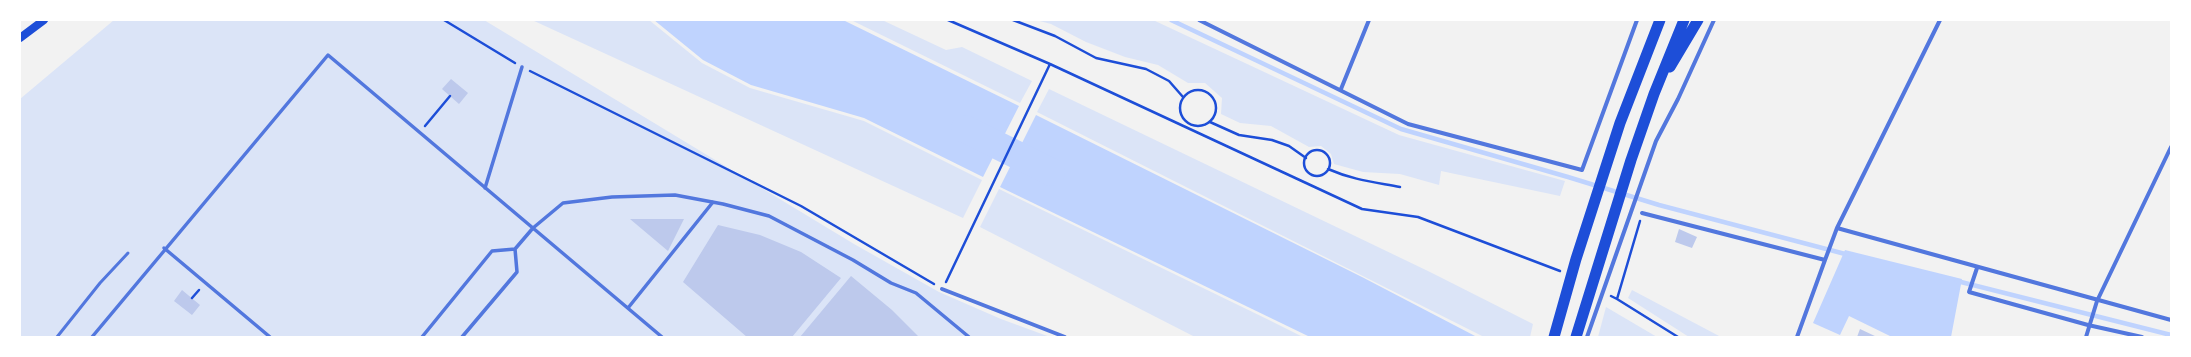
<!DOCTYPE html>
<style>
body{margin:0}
#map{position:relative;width:2191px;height:357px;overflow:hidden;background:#f2f2f2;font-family:"Space Grotesk",sans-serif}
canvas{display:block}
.frame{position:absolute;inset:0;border:21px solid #fff;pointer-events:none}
</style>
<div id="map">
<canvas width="2191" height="357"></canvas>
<div class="frame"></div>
</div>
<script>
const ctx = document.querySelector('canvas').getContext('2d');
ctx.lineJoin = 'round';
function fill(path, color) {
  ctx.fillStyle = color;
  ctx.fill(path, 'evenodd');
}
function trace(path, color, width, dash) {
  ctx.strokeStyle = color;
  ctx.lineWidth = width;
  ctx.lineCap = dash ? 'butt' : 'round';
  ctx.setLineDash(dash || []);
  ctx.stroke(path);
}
const green = new Path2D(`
 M114,20h370l370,224 85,48 62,27 49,18h-1030v-238z
 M532,20h117l53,43 48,25 114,33 118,59 -19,38z
 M851,20h31l64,30 16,-3 70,34 -12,22z
 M1036,20h117l246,115 166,46 -5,15 -119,-25 -2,14 -39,-11 -37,-2 -29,-8 -3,-10 -10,-8 -12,1 -38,-21 -31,-3 -19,-9 1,-16 -17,-15h-17l-30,-18 -33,-8 -39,-15 -35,-18z
 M1049,89l381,183 103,52 -3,13h-46l-447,-225z
 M999,189l270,131 34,17h-108l-215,-110z
 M1632,290l89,47h-32l-61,-39z
 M1606,307l51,30h-59z`);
const water = new Path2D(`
 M654,20h189l176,86 -36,71 -119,-59 -113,-33 -48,-25z
 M1036,115l326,162 115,60h-167l-310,-150z
 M1845,250l117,29 -11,58h-59l-43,-21 -9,19 -27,-12z`);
const stream = new Path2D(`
 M1171,20l230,109 167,48 91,28 190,50
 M1957,281l214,54`);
const river = new Path2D(`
 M965,129l86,43`);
const building = new Path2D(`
 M451,79l17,14 -9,11 -17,-15z
 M630,219h54l-16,32z
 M718,225l42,10 41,17 40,26 -49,59h-45l-64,-55z
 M1679,229l18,8 -5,11 -17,-6z
 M851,276l41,34 27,27h-119z
 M182,290l18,15 -8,10 -18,-14z
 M1860,329l17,8h-20z`);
const path = new Path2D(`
 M444,20l71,43
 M948,20l102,44 312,145 56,8 142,54
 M1013,20l42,16 41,22 50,11 23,12 14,16
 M530,71l271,135 133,78
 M1180 108a18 18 0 1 1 36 0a18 18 0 1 1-36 0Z
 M1210,122l29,13 33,5 17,6 17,12
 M425,126l25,-30
 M1304 163a13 13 0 1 1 26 0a13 13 0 1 1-26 0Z
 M1328,169c25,11 46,13 72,18
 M1640,221l-23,78 61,38
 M946,282l104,-218
 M1611,296l6,3
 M192,298l7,-8`);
const service = new Path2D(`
 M57,337l43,-54 28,-30`);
const pedestrian = new Path2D(`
 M485,188l37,-121
 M164,248l106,89
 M515,249l18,-21 30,-25 49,-6 63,-2 48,9 46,12 84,44 38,23 25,10 53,44
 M628,308l85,-106
 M92,337l236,-282 334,282
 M422,337l70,-86 23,-2 2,23 -55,65`);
const minor = new Path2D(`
 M1199,20l209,104 174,46 55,-150
 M1341,89l28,-69
 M1642,213l183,47 -28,77
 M1837,228l334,92
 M1825,260l12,-32 103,-208
 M1977,268l-8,24 119,33 54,12
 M942,289l123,48
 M1587,337l69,-196 22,-42 36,-79
 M2086,337l11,-36 74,-154`);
const secondary = new Path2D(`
 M20,38l24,-18`);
const trunk = new Path2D(`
 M1670,67l28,-47
 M1554,337l22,-78 44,-136 40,-103
 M1576,337l55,-177 23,-66 30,-74`);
fill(green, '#dbe4f7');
fill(water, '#bfd3fe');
trace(stream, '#bfd3fe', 4.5);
trace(river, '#bfd3fe', 28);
fill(building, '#bdc9ec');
trace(path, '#1d4ed8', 2.5);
trace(service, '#5277de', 3);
trace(pedestrian, '#5277de', 3.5);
trace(minor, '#5277de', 4);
trace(secondary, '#1d4ed8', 8);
trace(trunk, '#1d4ed8', 11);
</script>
